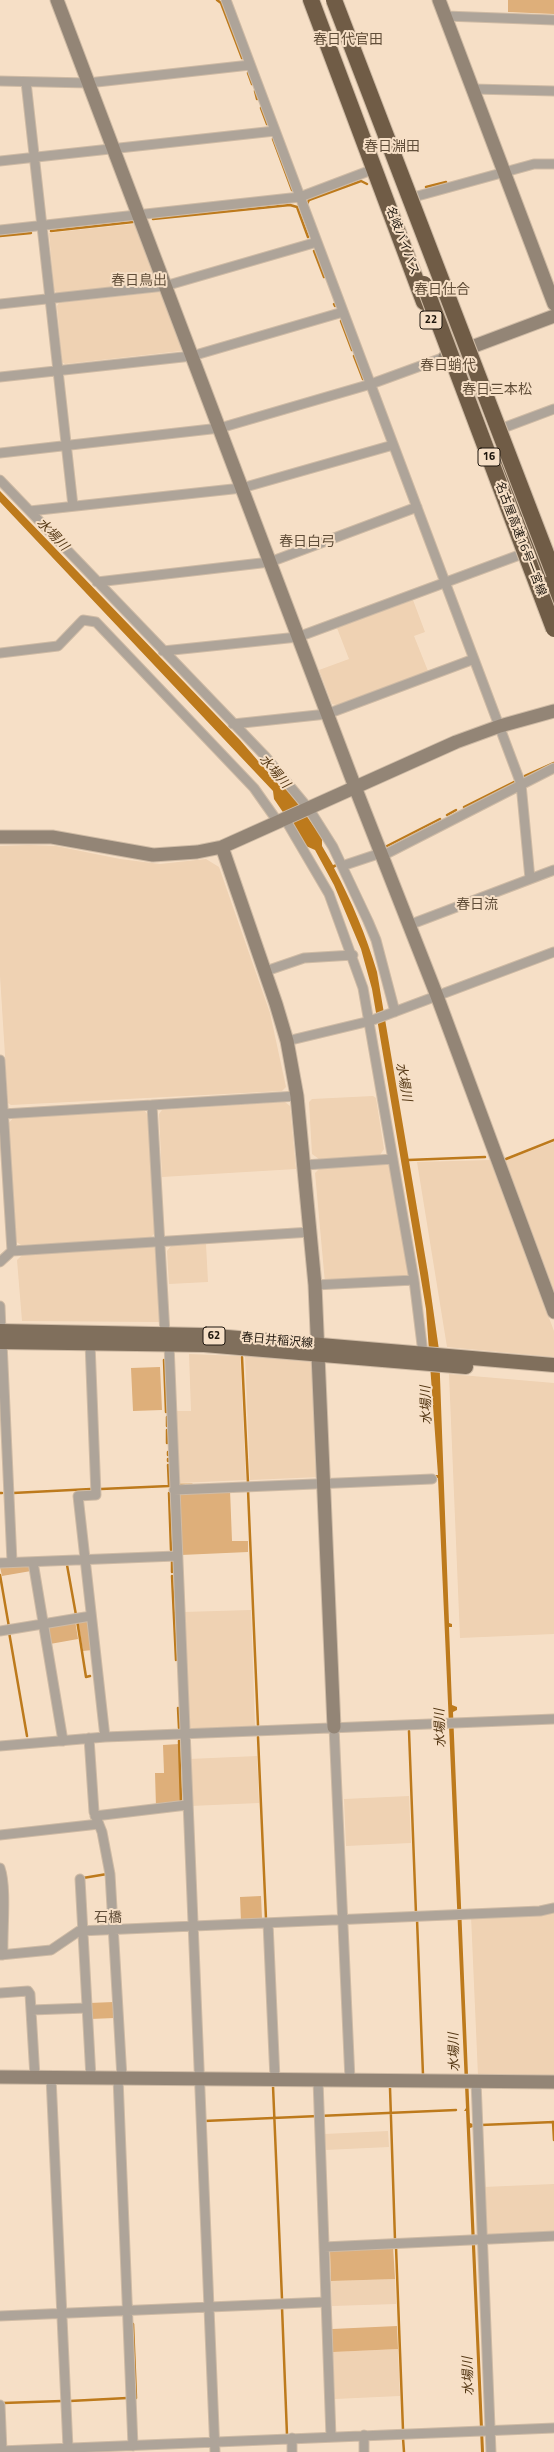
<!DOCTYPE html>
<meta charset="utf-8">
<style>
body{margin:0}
canvas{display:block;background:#f6dfc6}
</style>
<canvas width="554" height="2452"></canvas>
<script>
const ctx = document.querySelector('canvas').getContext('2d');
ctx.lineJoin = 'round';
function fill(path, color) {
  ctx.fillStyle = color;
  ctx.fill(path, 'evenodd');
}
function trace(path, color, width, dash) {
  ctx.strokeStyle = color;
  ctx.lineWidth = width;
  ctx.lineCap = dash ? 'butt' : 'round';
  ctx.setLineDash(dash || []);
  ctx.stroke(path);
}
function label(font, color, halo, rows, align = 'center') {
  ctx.font = font + ' "Titillium Web","Noto Sans JP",sans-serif';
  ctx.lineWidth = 4;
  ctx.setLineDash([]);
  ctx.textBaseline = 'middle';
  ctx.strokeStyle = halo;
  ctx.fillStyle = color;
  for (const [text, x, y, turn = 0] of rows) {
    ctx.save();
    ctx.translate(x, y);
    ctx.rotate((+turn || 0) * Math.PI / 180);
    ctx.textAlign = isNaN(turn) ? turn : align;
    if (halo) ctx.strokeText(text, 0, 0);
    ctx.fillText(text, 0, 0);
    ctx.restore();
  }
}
const built = new Path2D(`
 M134,224l23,54 -6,7 -93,9 -4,-4 -5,-57z
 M159,292l4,2 20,54 -2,3 -116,13 -3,-2 -5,-56 2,-3z
 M413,600l12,32 -11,4 14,35 -92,34 -4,-1 -13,-34 30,-11 -12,-31z
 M29,845l27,1 64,13 40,5 46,-5 13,8 51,146 16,74 -4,4 -271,14 -3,-2 -8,-127v-130z
 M373,1096l3,2 8,51 -4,6 -61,4 -7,-5 -3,-52 3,-3z
 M285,1102l5,4 6,63 -134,8 -3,-63 3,-4z
 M144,1110l4,5 7,118 -5,5 -129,7 -6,-4 -7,-117 5,-6z
 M554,1142v151l-50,-132z
 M490,1160l64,171v26l-107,-10 -30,-185z
 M389,1164l3,2 18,109 -3,3 -82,5 -10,-110 4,-4z
 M206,1244l2,38 -39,2 -2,-33 4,-5z
 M153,1247l4,3 3,72 -138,-1 -5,-61 5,-5z
 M189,1354l51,2 6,124 -68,3 -3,-72h16z
 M245,1356l66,6 4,3 4,112 -69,3z
 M449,1374l105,9v251l-94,4z
 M251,1610l4,116 -66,3 -6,-117z
 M257,1756l2,47 -68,3 -2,-47z
 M409,1796l2,47 -65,3 -2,-47z
 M554,1913v164l-76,-1 -7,-160z
 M388,2131l1,16 -64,3 -1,-16z
 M554,2184v48l-65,3 -4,-3 -2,-45z
 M395,2279l1,25 -64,2 -1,-25z
 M398,2349l2,47 -65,3 -2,-47z`);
const green = new Path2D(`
 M508,0h46v14l-46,-2z
 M160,1367l2,43 -29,1 -2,-43z
 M230,1490l2,51h16v11l-67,3 -3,-63z
 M30,1566l1,5 -29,5 -2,-9z
 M89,1619l3,31 -9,1 -5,-31z
 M75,1620l3,19 -28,5 -2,-19z
 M179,1744l2,59 -25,4 -1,-34h9l-1,-28z
 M261,1896l1,23 -21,3 -1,-25z
 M114,2002l1,16 -25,1 -1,-16z
 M393,2246l2,33 -64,2 -1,-30z
 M397,2326l1,23 -65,3 -1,-23z`);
const water = new Path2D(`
 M0,491l240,249 39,45 11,7 32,46v8l11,19 3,-1 1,2 -3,2c18,34 32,67 43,104l51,301 11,77 10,273 3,1v3h-3l3,78 5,2v3l-4,2 17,411 3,1v3l-3,1 14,324h-3l-15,-341h-2l2,-3 -28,-630h-3v-3h3l-12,-166 -54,-320 -11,-40 -27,-64 -19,-35 -9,-4 -32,-47 -1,-8 -273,-289z`);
const stream = new Path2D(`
 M217,0l4,3 21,55
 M248,73l4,11
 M255,91l2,8
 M261,108l6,16
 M273,139l19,51
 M426,187l20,-5
 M307,204l2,-4 52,-19 6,3
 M153,219l137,-14 7,2 11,30
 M51,231l82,-9
 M0,236l31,-3
 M314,251l10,26
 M334,304l1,2
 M341,321l11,29
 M354,356l9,23
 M525,776l29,-13
 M464,807l52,-26
 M447,815l9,-5
 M387,846l53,-27
 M506,1159l48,-19
 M408,1160l77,-3
 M242,1357l6,126
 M164,1360l2,52
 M167,1417v9
 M167,1430v13
 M168,1452v3
 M168,1459v2
 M178,1485h14
 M101,1489l68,-3 -1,-21
 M248,1490l10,235
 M0,1493h2
 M13,1493l78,-4
 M169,1493l2,57
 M172,1562v10
 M67,1565l9,50
 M0,1575l9,52
 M172,1576l4,84
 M77,1620l9,57 4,-1
 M9,1632l18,104
 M178,1708l1,20
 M409,1731l7,183
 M258,1737l8,182
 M179,1741l2,62
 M83,1880v-2l24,-4
 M417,1919l6,156
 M273,2086l9,213
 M390,2088l5,152
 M204,2121l252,-11
 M553,2122l1,18
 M481,2125l73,-3
 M396,2247l7,183
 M282,2307l5,128
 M133,2324l3,74h-2
 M70,2401l57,-3
 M3,2403l59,-2
 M403,2438l1,14`);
const street = new Path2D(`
 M226,0l295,784 9,95
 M445,16l109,4
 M0,81l88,2 162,-18
 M26,82l47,424
 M473,89l81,2
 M0,161l275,-30
 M414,197l120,-33h20
 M0,230l300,-33 74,-28
 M0,304l165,-18 152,-44
 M0,377l192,-21 151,-44
 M503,428l51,-19
 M0,453l220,-25 151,-44 74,-27
 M0,480l265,276 44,53 24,38 35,74 8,19 19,72
 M30,511l212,-23 151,-43
 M97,582l173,-20 147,-55
 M163,651l135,-14 224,-83
 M0,653l58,-7 25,-26 13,2 158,166 24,34
 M233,724l94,-10 147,-55
 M285,819l44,75 34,94 51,292 9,73
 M382,856l172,-88
 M342,866l39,-13
 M409,925l145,-55
 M266,971l38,-13 49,-3
 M287,1041l83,-20 184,-69
 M0,1060l12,191
 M152,1105l145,-9
 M3,1114l149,-9 13,229
 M305,1165l88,-6
 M0,1262l12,-11 299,-19
 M315,1285l99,-5
 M0,1306l1,25
 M2,1342l10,220
 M90,1343l6,152 -18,1 27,241
 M169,1344l46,1108
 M174,1490l258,-11
 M33,1562l30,179
 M0,1563l176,-7
 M0,1631l91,-15
 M334,1727l16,353
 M89,1738l5,74 8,20 8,42 12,204
 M0,1746l105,-9 449,-18
 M95,1816l92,-11
 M0,1835l99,-11
 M0,1868c7,20 2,63 3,87
 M80,1879l11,199
 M268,1923l7,156
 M0,1955l51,-5 28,-19 461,-20 14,-3
 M0,1993l28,-2 2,3 5,83
 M31,2010l56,-2
 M51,2077l17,371
 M118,2078l15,368
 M318,2080l13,357
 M476,2081l15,371
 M324,2247l230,-11
 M0,2316l326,-14
 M0,2405l2,46
 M364,2435v17
 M292,2438v14
 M0,2451l554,-23`);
const secondary = new Path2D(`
 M57,0l298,787 82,209 117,316
 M439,0l115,304
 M445,357l109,-41
 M0,837h52l101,18 44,-3 25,-5 234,-105 44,-16 54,-15
 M222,847l54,157 11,37 10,55 18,189 19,442
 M0,2077l554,5`);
const primary = new Path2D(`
 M0,1331l204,4 350,30
 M0,1342l204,3 262,22`);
const highway = new Path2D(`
 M311,0l113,302
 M496,463l17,31 41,106`);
const highwayBridge = new Path2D(`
 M334,0l220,574
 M424,284l130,345`);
const shields = [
 [431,320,22],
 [489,457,22],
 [214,1336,22]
];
const shieldNames = [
 ["22",431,320],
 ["16",489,457],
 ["62",214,1336]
];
const streetNames = [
 ["名岐バイパス",402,241,69],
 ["名古屋高速16号一宮線",520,539,69],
 ["春日井稲沢線",277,1341,5]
];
const waterNames = [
 ["水場川",52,535,46],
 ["水場川",274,772,49],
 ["水場川",403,1082,80],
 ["水場川",427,1405,-92],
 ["水場川",441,1728,-92],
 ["水場川",455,2052,-92],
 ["水場川",469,2376,-92]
];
const quarterNames = [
 ["春日代官田",348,41],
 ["春日淵田",392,148],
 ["春日鳥出",139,282],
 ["春日仕合",442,291],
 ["春日蛸代",448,367],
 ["春日三本松",497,391],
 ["春日白弓",307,543],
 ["春日流",477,906],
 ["石橋",108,1919]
];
fill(built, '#efd2b3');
fill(green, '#deaf7a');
fill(water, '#bd7a1c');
trace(stream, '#bd7a1c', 2.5);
trace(street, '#cfbba5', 11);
trace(secondary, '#cfbba5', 15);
trace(primary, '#cfbba5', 16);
trace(highway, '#cfbba5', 18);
trace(street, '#aea499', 9);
trace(secondary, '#938576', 13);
trace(primary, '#806f5c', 14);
trace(highway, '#705c46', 16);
trace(highwayBridge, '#cfbba5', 18, []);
trace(highwayBridge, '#705c46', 16);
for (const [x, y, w] of shields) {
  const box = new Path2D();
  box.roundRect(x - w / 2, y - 9, w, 18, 3);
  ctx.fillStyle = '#f6dfc6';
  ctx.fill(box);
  trace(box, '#1f170e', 1);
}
label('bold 11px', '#1f170e', null, shieldNames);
label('12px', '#1f170e', '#f6dfc6', streetNames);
label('italic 13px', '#533613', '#f6dfc6', waterNames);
label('14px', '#614e39', '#f6dfc6', quarterNames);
</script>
